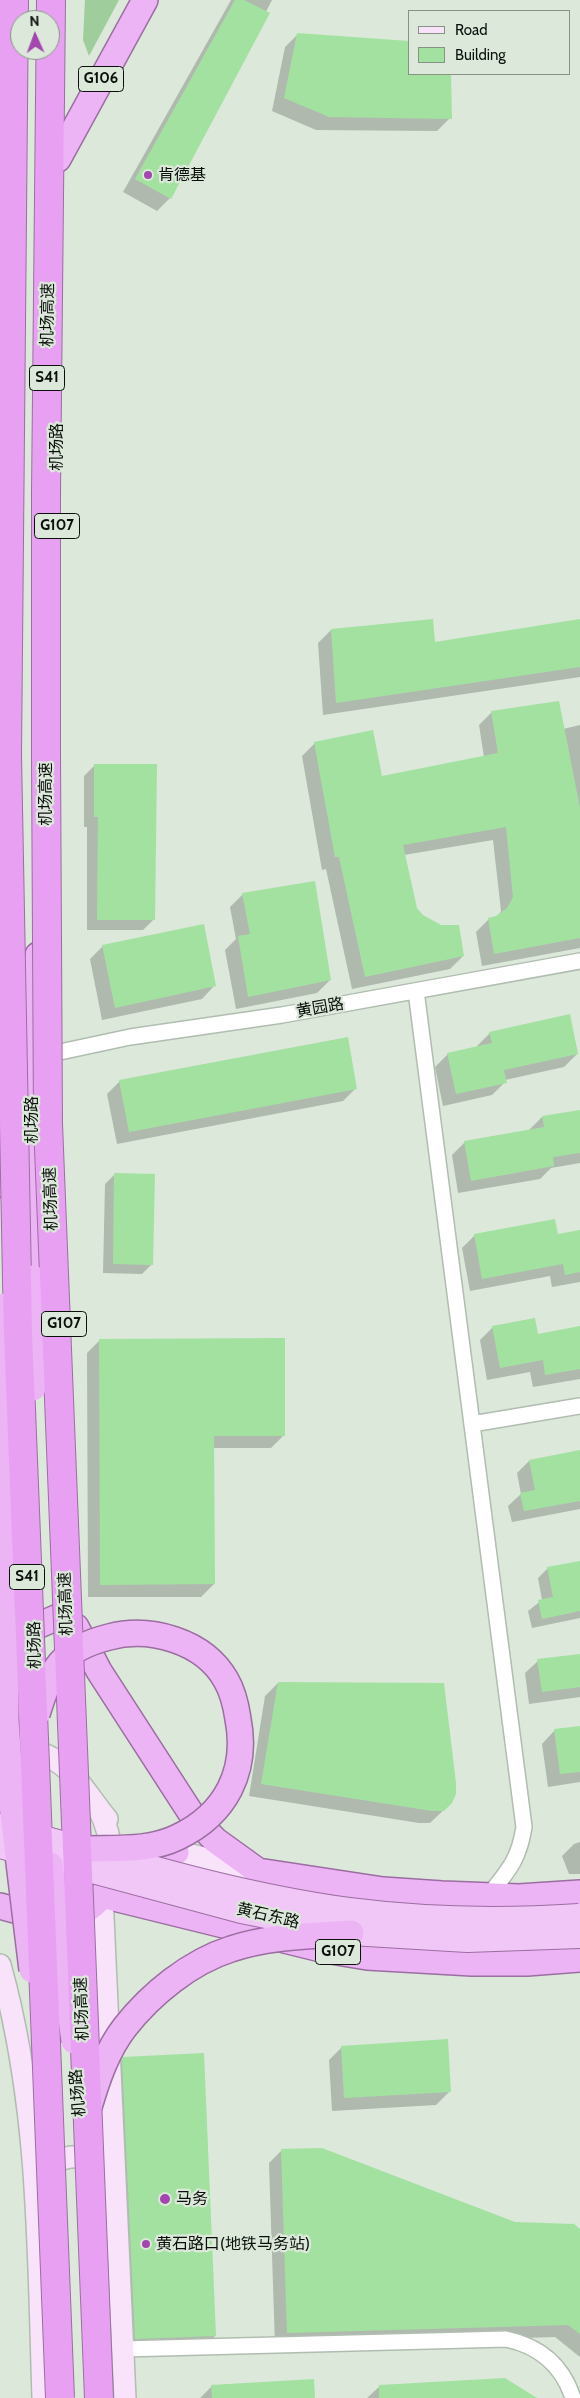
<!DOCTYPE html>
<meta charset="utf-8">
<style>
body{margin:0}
#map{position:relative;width:580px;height:2398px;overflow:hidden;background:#dbe8da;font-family:Cabin,sans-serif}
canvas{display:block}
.legend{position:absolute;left:408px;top:10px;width:162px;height:65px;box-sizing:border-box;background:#dbe8da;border:1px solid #889287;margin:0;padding:6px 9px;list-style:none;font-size:15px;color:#0b100b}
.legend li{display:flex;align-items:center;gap:10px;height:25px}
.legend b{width:25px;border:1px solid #889287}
.north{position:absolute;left:10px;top:10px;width:50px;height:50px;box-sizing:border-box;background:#dbe8da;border:1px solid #889287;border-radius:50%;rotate:358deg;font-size:14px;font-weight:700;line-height:20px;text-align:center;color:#0b100b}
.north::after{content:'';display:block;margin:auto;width:18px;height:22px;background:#a346b0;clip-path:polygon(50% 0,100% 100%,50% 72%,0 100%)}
</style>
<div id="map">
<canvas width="580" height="2398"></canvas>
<ul class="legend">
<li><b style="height:6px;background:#f8e3fb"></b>Road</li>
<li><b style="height:14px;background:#a3e1a0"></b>Building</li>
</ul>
<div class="north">N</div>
</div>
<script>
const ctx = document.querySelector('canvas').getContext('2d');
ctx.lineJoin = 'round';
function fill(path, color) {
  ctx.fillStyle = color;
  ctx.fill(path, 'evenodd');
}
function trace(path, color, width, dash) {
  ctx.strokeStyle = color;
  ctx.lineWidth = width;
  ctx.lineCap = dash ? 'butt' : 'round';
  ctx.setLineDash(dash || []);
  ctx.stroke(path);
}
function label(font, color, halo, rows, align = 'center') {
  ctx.font = font + ' Cabin,"Noto Sans SC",sans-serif';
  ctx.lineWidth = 4.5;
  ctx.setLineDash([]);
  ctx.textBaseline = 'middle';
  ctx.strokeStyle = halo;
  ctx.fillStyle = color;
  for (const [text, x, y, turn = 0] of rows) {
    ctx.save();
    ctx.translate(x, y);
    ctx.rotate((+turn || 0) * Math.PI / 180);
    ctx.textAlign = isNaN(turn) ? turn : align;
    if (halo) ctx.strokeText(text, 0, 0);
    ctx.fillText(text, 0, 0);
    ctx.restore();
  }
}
const green = new Path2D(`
 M85,0h34l-30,56 -6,-16z`);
const shadow = new Path2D(`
 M231,0h41l-102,198 -13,13 -34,-19z
 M298,34l111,40h41v44l-13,13 -121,-1 -44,-19 13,-64z
 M580,620v57l-257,38 -5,-72 13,-13 102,13z
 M492,712l71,17 17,-4v223l-98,18 -6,-34 13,-13 9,-3 3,-5 -8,-71 -89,15 12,54 47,47 -13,13 -98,20 -26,-120 -4,1 -20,-114 13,-13 66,35 103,-21 -5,-32z
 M95,765l59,154 -11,11h-56v-103h-3v-51z
 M243,894l87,86 -13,13 -81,16 -11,-59 11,-11 -6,-32z
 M103,946l111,40 -12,13 -100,21 -12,-61z
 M490,1033l87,21 -13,13 -59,13v2l-13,13 -49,11 -8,-39 13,-13 29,-6v-2z
 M120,1081l236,7 -13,13 -226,43 -10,-50z
 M580,1111v52l-29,5 -11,11 -82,14 -6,-38 13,-13 64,-12 13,-13z
 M115,1174l37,90 -10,10 -39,-1 2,-89z
 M580,1231v51l-28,5 -2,-11 -80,15 -8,-43 13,-13 82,1z
 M493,1327l44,8 43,-8v52l-47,8 -3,-15 -43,8 -7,-40z
 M100,1340l184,95 -13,13h-58l1,136 -13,13h-113l-1,-244z
 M580,1452v57l-68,13 -4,-16 13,-12 -4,-21 12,-12z
 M580,1562v56l-48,10 -4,-17 14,-11 -4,-22 10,-10z
 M580,1655v42l-51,7 -4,-31 13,-12z
 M278,1683l173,120 -21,20h-11l-170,-27 16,-100z
 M580,1727v55l-32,5 -6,-43 12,-13z
 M580,1842v32h-11l-7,-18 12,-12z
 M342,2047l107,45 -13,13 -104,6 -3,-51z
 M124,2058l91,278 -13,13 -80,3 -11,-281z
 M282,2150l233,74 65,6v127l-25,-20 -280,9 -6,-183z
 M212,2386l102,12h-114z
 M380,2386l155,12h-168z`);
const building = new Path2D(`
 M235,0h9l26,13 -99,186 -36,-20z
 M297,33l112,8v33h42l1,45 -123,-2 -45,-19z
 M433,619l2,23 145,-23v48l-244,36 -5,-74z
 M559,701l21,107v130l-86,16 -6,-36 8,-2 11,-8 6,-11 -7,-70 -103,18 14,63 6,7 18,10h18l5,31 -99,21 -26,-120h-4l-21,-115 59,-12 9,46 116,-23 -7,-42z
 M94,764h63l-2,156h-58l1,-103h-4z
 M315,881l16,99 -83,17 -10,-61 12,-2 -8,-41z
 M204,924l12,62 -101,22 -13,-63z
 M570,1014l8,40 -74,16 3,13 -51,11 -9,-41 45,-10 -3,-11z
 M348,1037l9,52 -228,43 -10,-52z
 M580,1110v43l-27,4 1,9 -83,15 -7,-40 80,-14 -2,-11z
 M114,1173l41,1 -2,91 -40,-1z
 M555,1219l3,15 22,-4v42l-15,3 -2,-11 -81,15 -8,-45z
 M535,1318l3,16 42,-8v43l-35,6 -2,-15 -43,8 -8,-42z
 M285,1338v98h-71l1,148 -115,1 -1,-246z
 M580,1450v51l-56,10 -4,-18 15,-3 -6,-30z
 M580,1561v50l-38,8 -4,-19 15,-3 -6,-30z
 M580,1654v33l-38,5 -5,-33z
 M278,1682l166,1 12,100v11l-4,9 -8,8h-12l-171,-27z
 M580,1726v46l-20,2 -6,-45z
 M448,2039l3,53 -107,6 -3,-52z
 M204,2053l12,283 -81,3 -13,-280 1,-2z
 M322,2148l193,74 59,2 6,5v105l-12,-9 -281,8 -6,-184z
 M505,2378l32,20h-158v-13z
 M314,2379l1,19h-103l-1,-13z`);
const minor = new Path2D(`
 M416,991l108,836c-5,33 -16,44 -36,69
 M60,1052l70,-15 152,-22 298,-54
 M472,1424l108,-18
 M123,2349l383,-10c33,7 56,25 67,59`);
const secondary = new Path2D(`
 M20,1748c49,7 59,37 87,71
 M99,1809c15,32 15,52 3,86l23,503
 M159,1847l97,24
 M0,1965c40,143 38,286 43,433
 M39,2171c25,-16 36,-18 65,-9`);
const trunk = new Path2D(`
 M58,159l87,-159
 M0,1134l2,50
 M33,1278l-1,-254 6,-69
 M76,1627l23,44 95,147 21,22 43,31 125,19 59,4 77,3 61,-4
 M10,1629l27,-3 28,-12
 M149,1887c-1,-18 13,-26 27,-35
 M0,1906c33,10 79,22 102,-11l223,55 42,7 105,6h55l53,-4`);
const motorway = new Path2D(`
 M7,755l7,-755
 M46,756v-263l5,-493`);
const primaryBridge = new Path2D(`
 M0,1826c115,31 231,68 349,84 77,10 153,11 230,6
 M0,1846l241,65 110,22 116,7 113,-4`);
const trunkBridge = new Path2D(`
 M4,1306l2,415 6,84 20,165
 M33,1388v-110
 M37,1714c14,-45 24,-65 72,-77 41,-11 95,4 117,43 7,12 10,25 12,39 10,52 -12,95 -60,118 -28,14 -62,11 -93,12
 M50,1865l24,176
 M89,2107c8,-27 18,-57 36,-80 26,-33 65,-65 106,-78 38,-13 80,-13 120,-16`);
const motorwayBridge = new Path2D(`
 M7,755l11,578 42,1065
 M46,756l2,368 51,1274`);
const markers = [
 [148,175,5,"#a346b0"],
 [165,2199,6,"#a346b0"],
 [146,2244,5,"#a346b0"]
];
const shields = [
 [101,79,45],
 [47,378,35],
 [57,526,45],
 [64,1324,45],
 [27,1577,35],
 [338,1952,45]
];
const shieldNames = [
 ["G106",101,79],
 ["S41",47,378],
 ["G107",57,526],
 ["G107",64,1324],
 ["S41",27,1577],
 ["G107",338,1952]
];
const poiNames = [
 ["肯德基",158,175],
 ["马务",176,2199],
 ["黄石路口(地铁马务站)",156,2244]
];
const streetNames = [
 ["机场高速",48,315,-89],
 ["机场路",57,447,-90],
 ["机场高速",46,794,-90],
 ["黄园路",320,1008,-10],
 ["机场路",32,1120,-90],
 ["机场高速",51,1199,-92],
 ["机场高速",66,1604,-92],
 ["机场路",35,1645,-91],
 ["黄石东路",268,1916,13],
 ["机场高速",82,2009,-92],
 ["机场路",78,2093,-95]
];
fill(green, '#9fce9c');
fill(shadow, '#0003');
fill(building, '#a3e1a0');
trace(minor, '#b1bdb0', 18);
trace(secondary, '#b1bdb0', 24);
trace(trunk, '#9b6ea1', 28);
trace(motorway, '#9b6ea1', 30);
trace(minor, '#fff', 15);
trace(secondary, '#f8e3fb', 21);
trace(trunk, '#ecb4f4', 25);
trace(motorway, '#e8a1f2', 28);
trace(primaryBridge, '#9b6ea1', 26, []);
trace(trunkBridge, '#9b6ea1', 28, []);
trace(motorwayBridge, '#9b6ea1', 30, []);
trace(primaryBridge, '#f1c7f7', 24);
trace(trunkBridge, '#ecb4f4', 25);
trace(motorwayBridge, '#e8a1f2', 28);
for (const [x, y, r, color] of markers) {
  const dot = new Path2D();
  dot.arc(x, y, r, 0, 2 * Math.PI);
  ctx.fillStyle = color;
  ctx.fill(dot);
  trace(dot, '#dbe8da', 2);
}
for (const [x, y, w] of shields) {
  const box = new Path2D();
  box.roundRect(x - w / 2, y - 12.5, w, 25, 4);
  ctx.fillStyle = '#dbe8da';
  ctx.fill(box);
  trace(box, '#0b100b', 1);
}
label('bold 15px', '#0b100b', null, shieldNames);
label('16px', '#0b100b', '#dbe8da', poiNames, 'left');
label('16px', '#0b100b', '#dbe8da', streetNames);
</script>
